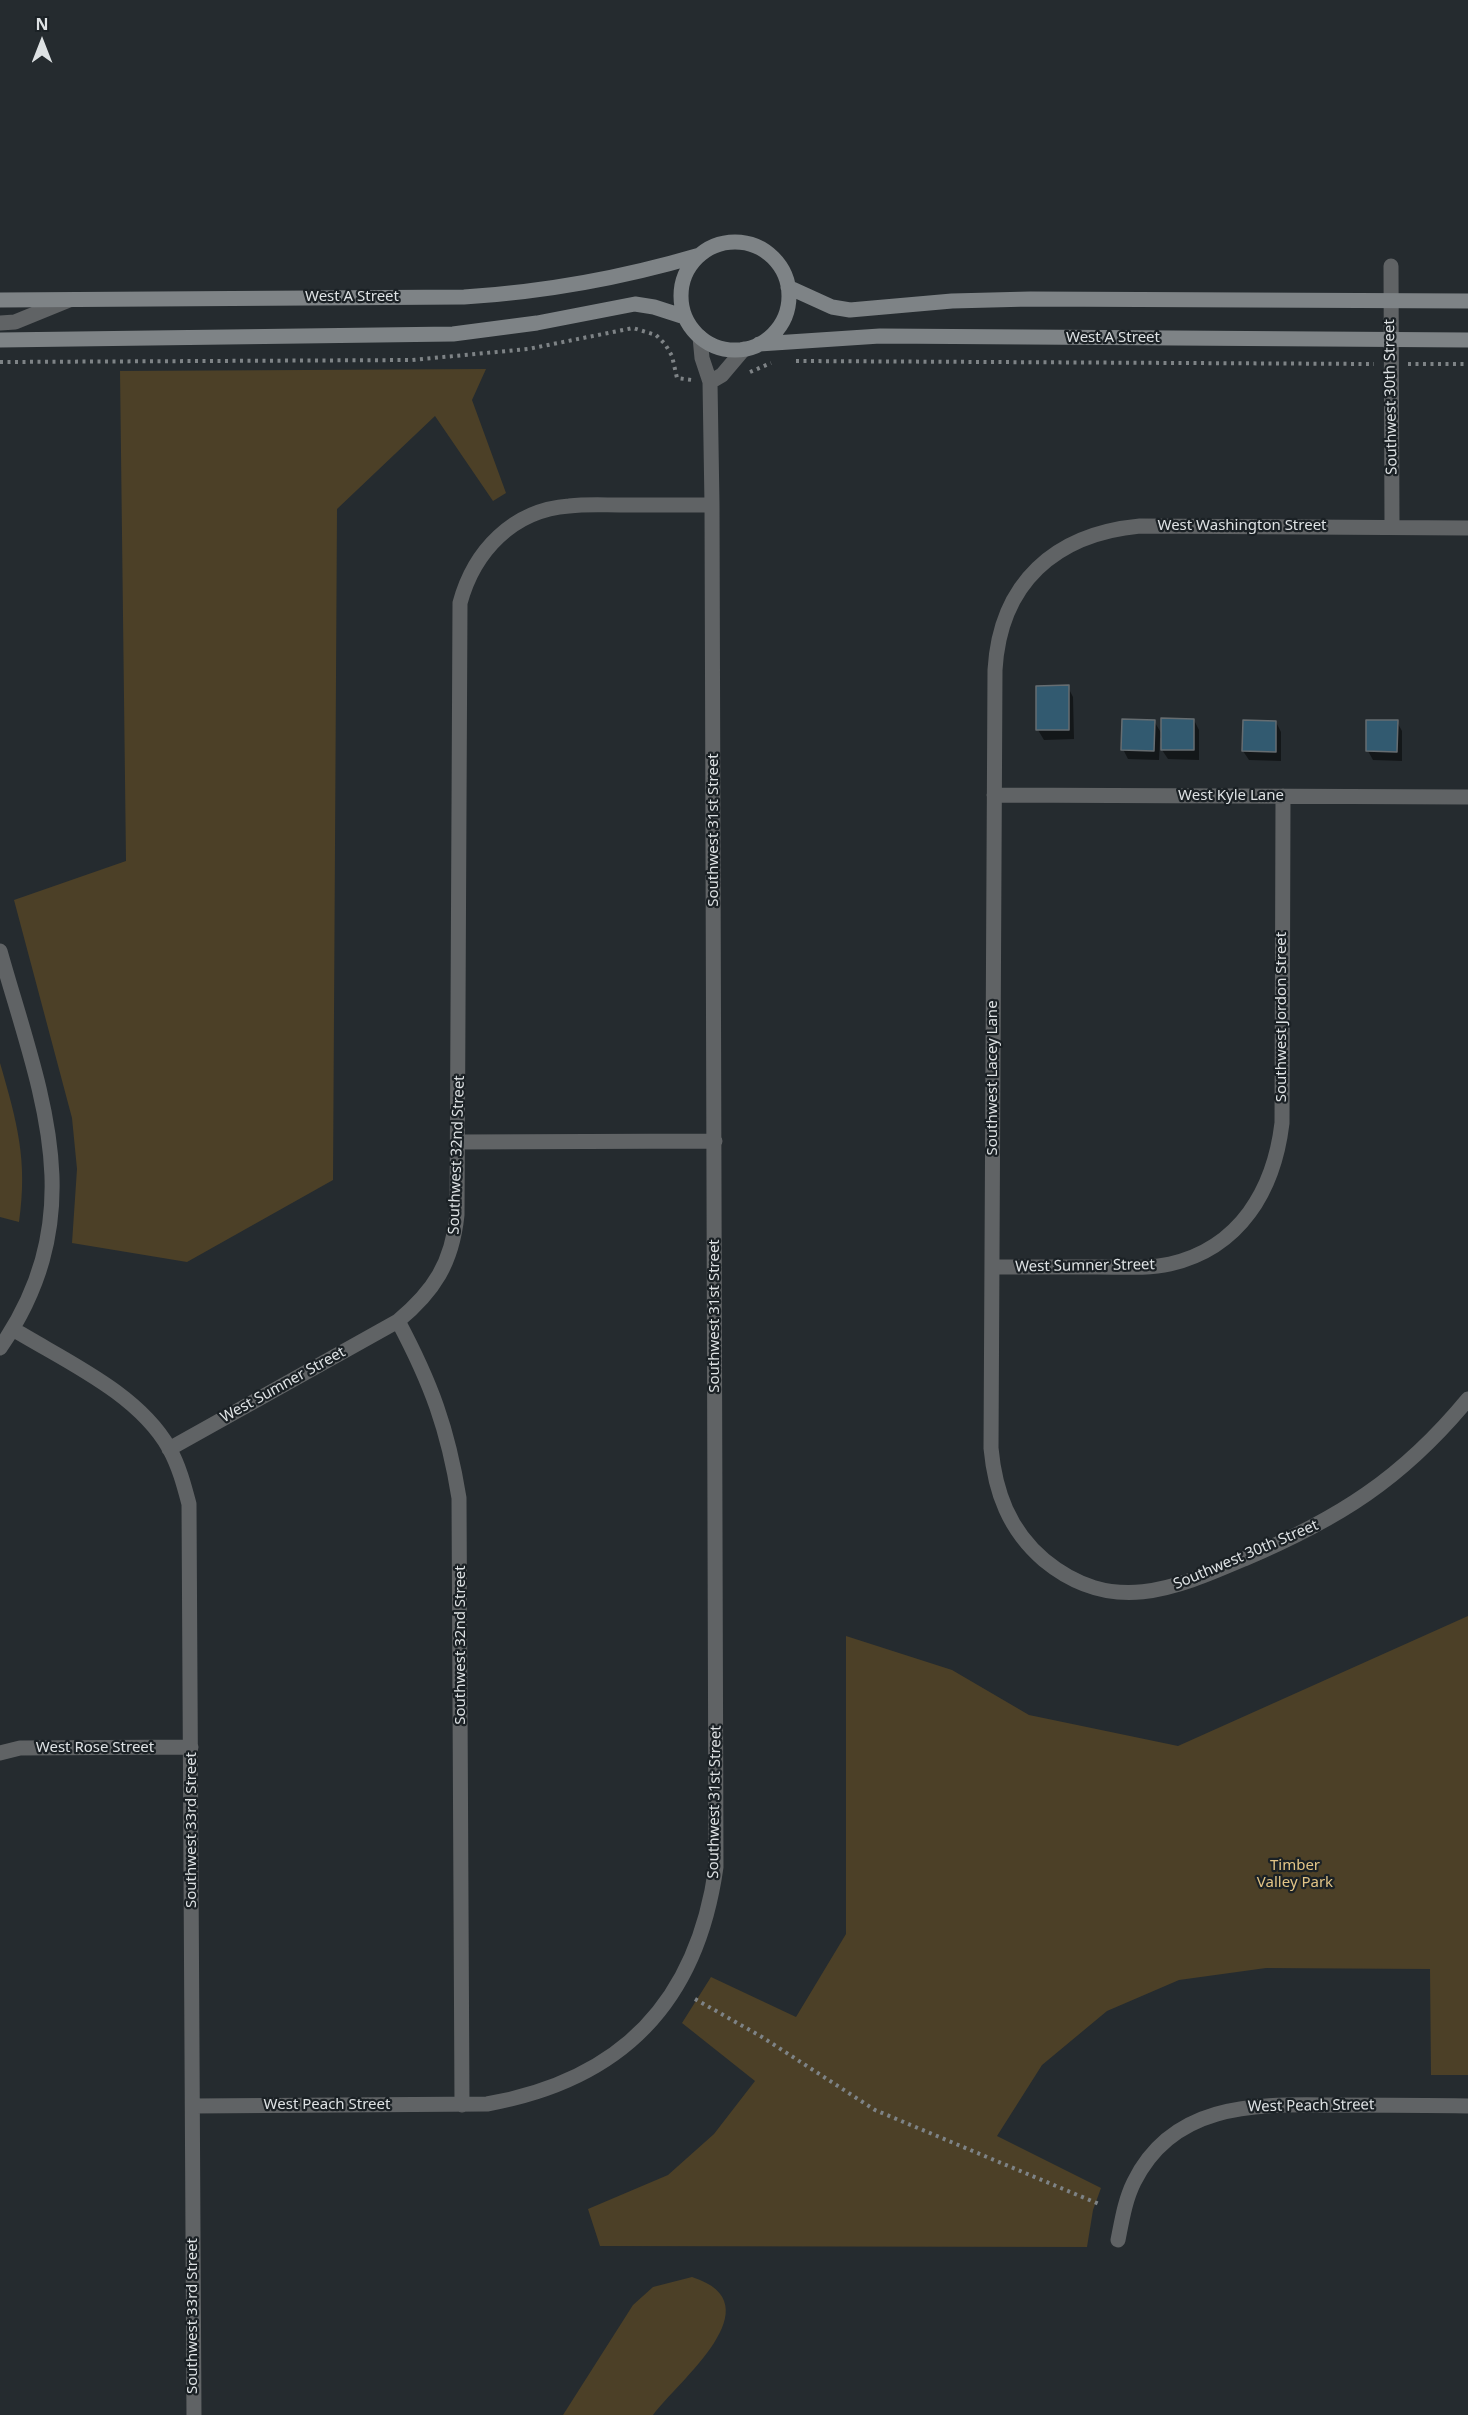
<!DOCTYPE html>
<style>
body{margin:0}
#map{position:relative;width:1468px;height:2415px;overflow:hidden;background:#252b2f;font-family:"Noto Sans",sans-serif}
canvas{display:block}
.north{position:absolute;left:12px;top:12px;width:60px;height:60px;-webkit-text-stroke:4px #1b2125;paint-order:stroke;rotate:0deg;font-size:16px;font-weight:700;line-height:24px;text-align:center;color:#dee2e4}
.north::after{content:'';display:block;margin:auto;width:21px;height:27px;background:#dee2e4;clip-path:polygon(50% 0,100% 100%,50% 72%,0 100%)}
</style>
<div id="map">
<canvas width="1468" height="2415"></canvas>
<div class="north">N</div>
</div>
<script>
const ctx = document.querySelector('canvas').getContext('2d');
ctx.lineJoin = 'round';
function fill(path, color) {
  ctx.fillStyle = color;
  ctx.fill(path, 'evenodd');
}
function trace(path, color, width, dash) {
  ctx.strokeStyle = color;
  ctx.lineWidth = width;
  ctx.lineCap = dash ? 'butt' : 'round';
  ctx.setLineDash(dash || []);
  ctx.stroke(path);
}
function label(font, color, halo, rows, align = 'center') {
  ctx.font = font + ' "Noto Sans",sans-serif';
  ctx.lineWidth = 4.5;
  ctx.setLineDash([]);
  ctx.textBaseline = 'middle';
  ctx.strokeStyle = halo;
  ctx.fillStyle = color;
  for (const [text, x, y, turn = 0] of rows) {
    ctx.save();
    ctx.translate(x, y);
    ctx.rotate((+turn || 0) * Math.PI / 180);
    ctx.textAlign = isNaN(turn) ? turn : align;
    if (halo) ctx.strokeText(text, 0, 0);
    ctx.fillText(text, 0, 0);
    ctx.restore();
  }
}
const green = new Path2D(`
 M486,369l-14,31 34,93 -13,8 -58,-85 -98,93 -4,671 -146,82 -115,-19 5,-74 -5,-51 -58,-218 112,-39 -6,-490z
 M0,1063c17,59 28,97 19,159l-19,-5z
 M1468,1616v459h-37l-1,-106 -164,-1 -87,12 -72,31 -65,54 -45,71 104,52 -8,22 -6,37 -487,-1 -12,-37 80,-34 46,-41 41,-53 -73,-58 29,-46 85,40 50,-83v-298l106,34 77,45 149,31z
 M692,2277c85,27 -14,104 -39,138h-90l70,-110 20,-18z`);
const shadow = new Path2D(`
 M1037,687h31l5,10 1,42 -30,1 -6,-10z
 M1194,720l5,10v30l-31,-1 -6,-9 1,-12h-3l-1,22 -31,-1 -5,-10 31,-28 9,15z
 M1276,722l5,10v29l-32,-1 -6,-9z
 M1397,722l5,9v30l-29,-1 -5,-9z`);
const building = new Path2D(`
 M1069,685v45h-33v-44z
 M1161,718l33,1v31h-33z
 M1122,719l33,1 -1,31 -33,-1z
 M1243,720l33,1v31l-34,-1z
 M1366,720h32l-1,32 -31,-1z`);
const path = new Path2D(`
 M796,361l578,3
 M0,362l412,-2 116,-11 105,-21 23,7 9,9 7,12 5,22 15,2
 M1408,364h60
 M750,372l21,-9
 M695,1999l67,38 113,73 224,94`);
const street = new Path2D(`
 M1391,266l1,261
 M0,323l15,-1 54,-22
 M710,382l12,-7 22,-26
 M1468,528l-328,-2c-85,8 -140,57 -145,144l-4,778c4,44 18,82 53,112 68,56 130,29 200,-1 94,-40 158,-80 224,-160
 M994,795l474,2
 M0,951c40,142 94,261 0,397
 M459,1142l256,-1
 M992,1267c35,0 70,0 105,0 25,0 50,2 73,-3 70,-16 104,-74 112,-141l1,-327
 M13,1329c52,32 125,64 156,119 10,18 15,37 20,56l5,911
 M169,1449l229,-128
 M0,1753l20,-5 171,-1
 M462,2105l-3,-607c-11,-69 -28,-115 -61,-177 36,-30 54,-58 59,-106l3,-612c14,-52 53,-93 109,-97 17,-2 34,-1 51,-1 31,0 62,0 92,0
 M193,2106l294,-2c135,-24 210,-102 229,-237l-4,-1362 -2,-123 -8,-24 -2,-21
 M1118,2240c4,-20 7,-40 16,-58 38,-77 117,-78 191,-77 48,0 95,0 143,1`);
const secondary = new Path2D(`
 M681 296a54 54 0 1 1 108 0a54 54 0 1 1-108 0Z
 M788,287l44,20 18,3 102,-9 78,-2 438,2
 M0,300l464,-3c82,-5 158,-19 236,-42
 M0,340l453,-6 84,-11 98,-19 19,3 31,10
 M759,344l121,-8 588,4`);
const streetNames = [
 ["West A Street",352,297],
 ["West A Street",1113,338],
 ["Southwest 30th Street",1391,397,-91],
 ["West Washington Street",1242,526],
 ["West Kyle Lane",1231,796],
 ["Southwest 31st Street",714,830,-90],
 ["Southwest Jordon Street",1282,1017,-90],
 ["Southwest Lacey Lane",993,1078,-90],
 ["Southwest 32nd Street",457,1155,-88],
 ["West Sumner Street",1085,1266,-1],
 ["Southwest 31st Street",715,1316,-90],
 ["West Sumner Street",283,1385,-29],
 ["Southwest 30th Street",1246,1555,-23],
 ["Southwest 32nd Street",461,1645,-90],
 ["West Rose Street",95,1748],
 ["Southwest 31st Street",715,1802,-89],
 ["Southwest 33rd Street",192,1830,-90],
 ["West Peach Street",327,2105],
 ["West Peach Street",1311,2106,-1],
 ["Southwest 33rd Street",193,2316,-90]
];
const parkNames = [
 ["Timber",1295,1866],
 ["Valley Park",1295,1883]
];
fill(green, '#4c4027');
fill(shadow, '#0007');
fill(building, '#325a70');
trace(building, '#666d71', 1.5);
trace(path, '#7e8386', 4, [3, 4.5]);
trace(street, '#606365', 15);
trace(secondary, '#7e8386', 15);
label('15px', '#dee2e4', '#1b2125', streetNames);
label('15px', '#e2c486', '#1b2125', parkNames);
</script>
